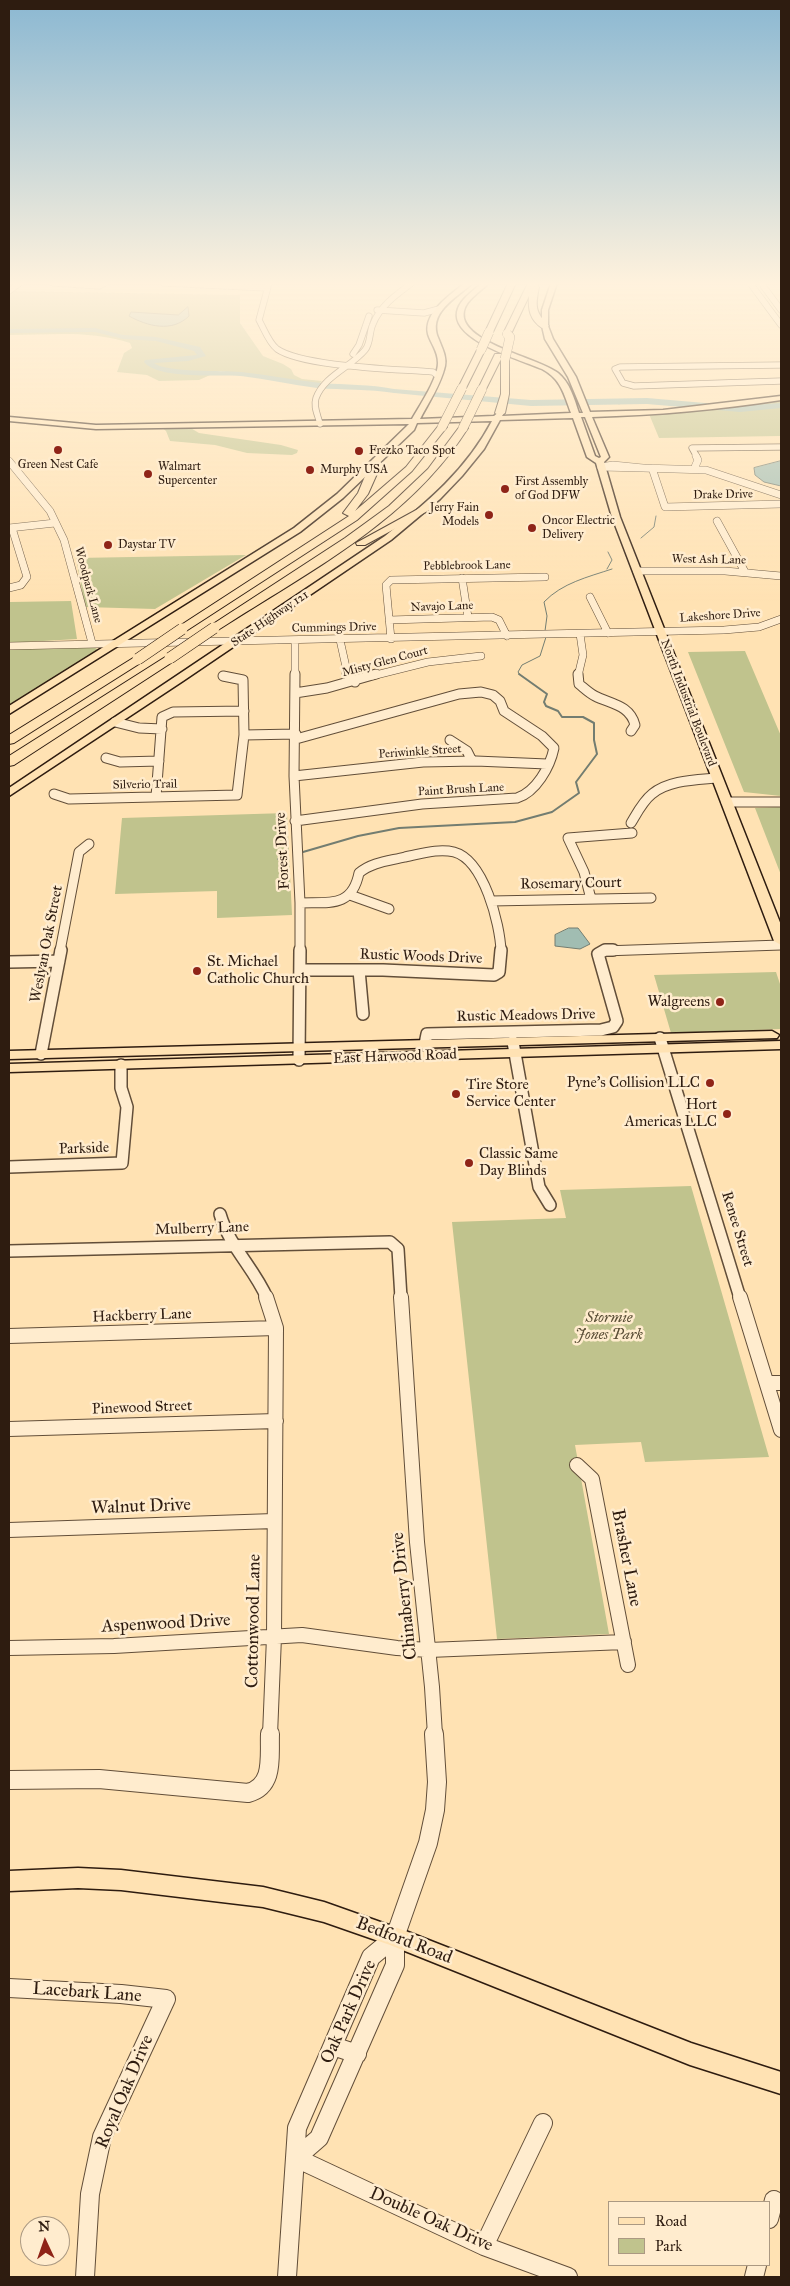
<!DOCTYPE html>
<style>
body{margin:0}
#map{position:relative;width:790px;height:2286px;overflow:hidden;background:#ffe2b3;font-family:"IM FELL Great Primer",serif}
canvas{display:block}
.frame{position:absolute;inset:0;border:10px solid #2e1c10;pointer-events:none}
.legend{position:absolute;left:608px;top:2201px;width:162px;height:65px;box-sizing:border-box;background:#ffecce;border:1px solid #ab9982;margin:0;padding:6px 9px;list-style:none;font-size:15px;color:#2e1c10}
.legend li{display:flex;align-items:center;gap:10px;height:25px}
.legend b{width:25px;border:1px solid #ab9982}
.north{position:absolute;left:20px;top:2216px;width:50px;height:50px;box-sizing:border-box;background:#ffecce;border:1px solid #ab9982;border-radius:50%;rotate:357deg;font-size:14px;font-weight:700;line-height:20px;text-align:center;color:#2e1c10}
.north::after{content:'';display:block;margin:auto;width:18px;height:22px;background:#8f2418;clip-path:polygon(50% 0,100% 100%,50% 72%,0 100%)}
</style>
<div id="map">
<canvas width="790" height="2286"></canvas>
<div class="frame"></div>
<ul class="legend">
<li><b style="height:6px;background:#ffe2b3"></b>Road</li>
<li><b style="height:14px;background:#c0c38d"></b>Park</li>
</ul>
<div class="north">N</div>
</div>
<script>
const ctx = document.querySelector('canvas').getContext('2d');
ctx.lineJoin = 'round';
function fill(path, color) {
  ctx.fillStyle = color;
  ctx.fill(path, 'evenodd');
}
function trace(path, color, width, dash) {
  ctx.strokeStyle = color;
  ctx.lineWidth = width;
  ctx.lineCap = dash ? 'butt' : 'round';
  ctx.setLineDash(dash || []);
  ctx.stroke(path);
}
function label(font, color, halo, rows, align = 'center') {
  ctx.font = font + ' "IM FELL Great Primer",serif';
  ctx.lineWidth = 5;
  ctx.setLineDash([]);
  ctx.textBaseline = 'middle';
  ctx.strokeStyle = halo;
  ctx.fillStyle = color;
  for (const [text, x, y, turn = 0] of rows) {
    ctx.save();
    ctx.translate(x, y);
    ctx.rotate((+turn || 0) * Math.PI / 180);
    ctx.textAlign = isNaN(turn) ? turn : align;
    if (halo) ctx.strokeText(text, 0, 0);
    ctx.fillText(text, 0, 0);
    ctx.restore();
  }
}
const green = new Path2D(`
 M12,291l228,4v28l23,33 20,8 8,5 3,6 8,4 20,2 -3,3 -100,-13 -20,9 -40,1 -12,-6 -30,-3 7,-19 8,-5 -2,-5c-40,-13 -80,-8 -121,-8v-42z
 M781,400v36l-122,2 -10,-24 64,-5z
 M161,427h28l10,6 82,12 17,5 -1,3 -5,2 -45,-2 -32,-8 -45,-4 -4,-10z
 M246,555l-91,54 -70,-2 -9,-49z
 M71,601l6,38 -68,4v-41z
 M94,647l4,3 -89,56v-57z
 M745,651l36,85v60l-37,-4 -56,-140z
 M781,807v68l-26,-67z
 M287,813l5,102 -75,3v-27l-102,3 7,-76z
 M776,972l5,15v42l-110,4 -17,-58z
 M691,1186l78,271 -124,5 -4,-20 -66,3 34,189 -112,5 -45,-417 114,-4 -6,-28z`);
const water = new Path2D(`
 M188,307l1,9c-17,17 -42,10 -60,0l2,-4 47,3z
 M781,461v25l-17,-4 -9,-7 -1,-7z
 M569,928h9l12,16 -10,5 -25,-3v-11z`);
const streamFar1 = new Path2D(`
 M619,401v3
 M641,538l13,-11 2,-11
 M607,569l5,-9 -4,-8
 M545,631l2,-15 -3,-14c18,-19 44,-25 68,-33
 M521,676l-3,-4 4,-7 18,-9 6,-19`);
const stream = new Path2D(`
 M303,852l55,-16 41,-8 116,-6 37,-10 27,-19 -3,-11 21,-28 -3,-14v-17l-11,-6h-21l-4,-6 -12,-5 -2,-4 3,-8 -28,-20
 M278,859l10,-3`);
const river = new Path2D(`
 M95,328l28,7 33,2 44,10 6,9 -18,5 -34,2c12,10 69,7 87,9 27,3 53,8 80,11 25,2 49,1 73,6l137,11 116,-2 93,8 41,-3v5l-41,4 -93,-8 -116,2 -137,-13c-25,-4 -51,-3 -77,-5 -25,-3 -50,-9 -76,-12 -23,-2 -82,4 -97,-14l1,-2 52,-5 -3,-4 -38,-10 -33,-2 -28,-7 -86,1v-4z`);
const minorFar5 = new Path2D(`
 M53,283l46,3 6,-3
 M163,283l103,5
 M269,283l-10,37c5,9 10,23 18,29 26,18 121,20 156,23l5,4
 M750,283l31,42
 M761,283l20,27
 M9,291l11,-8
 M377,310l47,3 15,-4
 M353,354l6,-9 10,-29
 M781,365l-161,2 -5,2 8,14 11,3 147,-5
 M320,424c-2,-9 -7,-17 -4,-26 8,-22 35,-31 49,-48 6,-7 4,-18 8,-26 7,-18 24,-30 39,-41
 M697,457l-5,-9 89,-1`);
const minorFar4 = new Path2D(`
 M9,461l41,50 14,29 28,103
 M613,465l30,3 -42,-1z
 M643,468l63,2 75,25
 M652,468l13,39 116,-3
 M694,469l4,-9 -2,-4
 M717,521l28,51
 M9,528l46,-5
 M637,571h88l56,5
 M462,578l6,39
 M9,588l12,-3 6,-8 -15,-49
 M590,597l18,36
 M389,620l103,-3 7,3 8,16
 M391,639l-5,-54 5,-5 154,-3
 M295,640v36
 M340,640l8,36
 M9,646l715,-16 35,-3 22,-8
 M372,676l56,-14 53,-6
 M578,676l5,-21 -3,-21`);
const minorFar3 = new Path2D(`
 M295,674l-1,102 6,127v48
 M347,674l8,8
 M578,674l1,10c5,4 10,9 16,12 16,8 35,9 40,29l-4,6
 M295,693l32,-5 49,-14
 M115,722l24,6 23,1
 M244,735l52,-1
 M450,740l17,11 5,10
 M106,758l14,4 39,-1
 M294,776l129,-14 53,-1 71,3
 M54,794l15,5 168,-4 7,-60 -1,-55 -20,-4
 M156,797l6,-80 11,-5 71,-1
 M726,802h55
 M295,821l127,-17 95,-6c19,-6 33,-31 37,-50l-12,-12 -38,-25 -4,-10 -7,-6 -12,-3 -22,2 -163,45
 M631,823c6,-10 12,-22 21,-29 17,-14 44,-14 65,-16
 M350,895l39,14
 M591,899l-7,-27 -16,-34 64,-5
 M491,901l160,-3
 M300,903c29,-1 52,5 59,-30 13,-11 30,-12 46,-16 16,-3 33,-9 49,-5 30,8 46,72 47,99
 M60,951l19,-99 10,-8
 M603,951l178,-6`);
const minorFar2 = new Path2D(`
 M9,962l50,-1
 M300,970h83l111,5 5,-3 2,-22
 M359,970l4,44
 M660,1038l80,260
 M513,1042l26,145 11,18
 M425,1044l2,-10 174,-4 12,-3 4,-6 -19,-67 7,-4h8
 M41,1054l20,-104
 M299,1060l1,-110
 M9,1167l113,-4 5,-56 -6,-19v-23
 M220,1214c9,32 34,54 47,84
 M9,1251l381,-9 8,7 3,49`);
const minorFar1 = new Path2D(`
 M266,1297l10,31 -2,309 -4,98
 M401,1297l16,245 15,145 3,48
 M740,1297l41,133
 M9,1336l267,-8
 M767,1383h14
 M9,1429l267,-8
 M577,1465l15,14 36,186
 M9,1530l265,-9
 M9,1648l105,-2 188,-11 95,13 32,2 195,-8`);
const minor = new Path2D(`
 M9,1780l90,-1 149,14c27,-7 21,-37 22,-59
 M9,1988l112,6 45,5 -64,138 -12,57 -5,83
 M333,2046l24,8
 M296,2158l23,-20 76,-173v-28l33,-94 7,-33 2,-28 -3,-48
 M296,2158l188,88 84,31
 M769,2219l5,-19
 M484,2246l59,-123
 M287,2277l10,-149 74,-171 24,-20
 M754,2277l3,-12`);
const major = new Path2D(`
 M465,283h8c-17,15 -47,30 -34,57 3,8 8,17 6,26 -4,18 -16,36 -25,53l74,-3 6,-5 4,2 -2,3 69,-3c-7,-19 -10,-34 -29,-44 -20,-9 -90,-28 -85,-57 2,-12 16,-21 25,-29h7c-8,8 -23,17 -25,28 -7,31 75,47 94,62 12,10 16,25 21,40h4l-15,-36 -23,-38 -3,-13v-16l9,-27h6l-9,27v16l5,13 23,38 14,35 73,-2 118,-14v4c-63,10 -125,15 -189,17l17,40 -5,5 16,55 161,408v20l-7,-4 -162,-424 -16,-54 -9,-6 -14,-39 -73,2 -16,29 -22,27 -22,23 -49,41 -208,141 -174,115v-8l376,-252c42,-33 82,-67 107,-115l-75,2 -3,7 -71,68 -43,34 -291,182v-8l285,-178 43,-34 72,-70 -313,5 -87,-8v-4l87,8 316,-6c8,-14 26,-41 26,-56 0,-12 -7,-19 -10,-29 -5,-21 23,-40 37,-51zM581,417h4l16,40 -2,1 -4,-2z
 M772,1031l7,4 -2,3 -768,21v-8z
 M781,1041v8l-772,23v-8z
 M78,1868l43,2 142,17 61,15 79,28 288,113 90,29v22l-91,-29 -300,-120 -66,-23 -61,-15 -142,-17 -43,-2 -69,3v-20z`);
const highway = new Path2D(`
 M508,283h8l-23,49 -7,2 -1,-2z
 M528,283h8l3,4c-4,19 -4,25 10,39l-7,2c-12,-8 -14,-18 -13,-32l-18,38 -7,2 -1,-2z
 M481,347l4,3 -19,38 -7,2 -1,-2 19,-38z
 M495,354h6v5l4,-3 4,3v35l-4,19 -5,3 -5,-3 6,-19v-35l-16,32 -7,-2z
 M442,424l5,3 -35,44 -55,49 -171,111h-8l-2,-2 2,-2 171,-111 -6,-3 15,-20 13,-31h6l3,5 -12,27 -13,17 51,-44 33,-42z
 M463,425l5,3c-57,90 -151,139 -239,195l-11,7h-8l-2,-2 2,-2 135,-88 44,-32 39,-37 32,-43z
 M429,503l4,1v4l-68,37h-8l-1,-2z
 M170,654l4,1 2,3 -2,3 -160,104 -5,1v-10z
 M138,655l6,4 -2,3 -128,81 -5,1v-9z`);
const highwayBridgeFar1 = new Path2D(`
 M481,350l8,-18
 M505,359l5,-22 -3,-3
 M442,427l20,-39
 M463,428l19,-39`);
const highwayBridge = new Path2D(`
 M170,658l44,-30
 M138,659l44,-30`);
const markers = [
 [58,450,5,"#8f2418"],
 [359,451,5,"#8f2418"],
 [310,470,5,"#8f2418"],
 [148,474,5,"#8f2418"],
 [505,489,5,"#8f2418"],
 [489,515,5,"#8f2418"],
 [532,528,5,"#8f2418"],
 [108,545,5,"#8f2418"],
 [197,971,5,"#8f2418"],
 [720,1002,5,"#8f2418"],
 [710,1083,5,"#8f2418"],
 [456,1094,5,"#8f2418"],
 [727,1114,5,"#8f2418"],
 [469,1163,5,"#8f2418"]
];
const farPoinames = [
 ["Frezko Taco Spot",369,451],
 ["Green Nest Cafe",58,465,"center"],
 ["Walmart",158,467],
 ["Supercenter",158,481],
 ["Murphy USA",320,470],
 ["First Assembly",515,482],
 ["of God DFW",515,496],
 ["Jerry Fain",479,508,"right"],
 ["Models",479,522,"right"],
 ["Oncor Electric",542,521],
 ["Delivery",542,535],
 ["Daystar TV",118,545]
];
const farStreetnames = [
 ["Drake Drive",723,495,-1],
 ["West Ash Lane",709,560,1],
 ["Pebblebrook Lane",467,566,-1],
 ["Woodpark Lane",88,585,75],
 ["Navajo Lane",442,607,-2],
 ["Lakeshore Drive",720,616,-4],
 ["State Highway 121",270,619,-34],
 ["Cummings Drive",334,628,-1],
 ["Misty Glen Court",385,662,-15],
 ["North Industrial Boulevard",688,703,69],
 ["Periwinkle Street",420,752,-4],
 ["Silverio Trail",145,785,-1],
 ["Paint Brush Lane",461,790,-3]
];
const streetNames = [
 ["Forest Drive",283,851,-93],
 ["Rosemary Court",571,884,-1],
 ["Weslyan Oak Street",47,944,-79],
 ["Rustic Woods Drive",421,957,2],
 ["Rustic Meadows Drive",526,1016,-1],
 ["East Harwood Road",395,1057,-2],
 ["Parkside",84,1149,-2],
 ["Mulberry Lane",202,1229,-2],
 ["Renee Street",737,1229,73],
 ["Hackberry Lane",142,1316,-2],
 ["Pinewood Street",142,1408,-2]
];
const poiNames = [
 ["St. Michael",207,962],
 ["Catholic Church",207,979],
 ["Walgreens",710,1002,"right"],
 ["Pyne's Collision LLC",700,1083,"right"],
 ["Tire Store",466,1085],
 ["Service Center",466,1102],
 ["Hort",717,1105,"right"],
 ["Americas LLC",717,1122,"right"],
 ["Classic Same",479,1154],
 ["Day Blinds",479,1171]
];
const parkNames = [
 ["Stormie",609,1318],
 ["Jones Park",609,1335]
];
const nearStreetnames = [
 ["Walnut Drive",141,1507,-2],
 ["Brasher Lane",626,1558,79],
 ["Chinaberry Drive",405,1596,-96],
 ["Cottonwood Lane",254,1621,-89],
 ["Aspenwood Drive",166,1624,-3],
 ["Bedford Road",404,1941,21],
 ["Lacebark Lane",87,1993,4],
 ["Oak Park Drive",349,2012,-66],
 ["Royal Oak Drive",125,2092,-67],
 ["Double Oak Drive",431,2220,24]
];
fill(green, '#c0c38d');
fill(water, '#a1bdb2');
trace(water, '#737d71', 1);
trace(streamFar1, '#737d71', 1);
trace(stream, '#737d71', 2);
fill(river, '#a1bdb2');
trace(minorFar5, '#624e39', 7);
trace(minorFar4, '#624e39', 8);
trace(minorFar3, '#624e39', 11);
trace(minorFar2, '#624e39', 14);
trace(minorFar1, '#624e39', 16);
trace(minor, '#624e39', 20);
trace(major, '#2e1c10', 3);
trace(highway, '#2e1c10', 2);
trace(minorFar5, '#ffecce', 5.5);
trace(minorFar4, '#ffecce', 7);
trace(minorFar3, '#ffecce', 9);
trace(minorFar2, '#ffecce', 11);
trace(minorFar1, '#ffecce', 14);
trace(minor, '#ffecce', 18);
fill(major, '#ffe2b3');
fill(highway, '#ffe2b3');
trace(highwayBridgeFar1, '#2e1c10', 10, []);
trace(highwayBridge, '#2e1c10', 12, []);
trace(highwayBridgeFar1, '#ffe2b3', 9);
trace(highwayBridge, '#ffe2b3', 11);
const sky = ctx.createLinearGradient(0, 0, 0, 604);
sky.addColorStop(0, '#8bb8d2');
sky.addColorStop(0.47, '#fff2dd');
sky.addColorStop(1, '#fff2dd00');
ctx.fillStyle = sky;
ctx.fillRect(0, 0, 790, 604);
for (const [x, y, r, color] of markers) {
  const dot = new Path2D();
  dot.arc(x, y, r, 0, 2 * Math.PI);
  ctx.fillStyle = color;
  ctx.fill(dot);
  trace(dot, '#ffecce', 2);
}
label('12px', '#2e1c10', '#ffecce', farPoinames, 'left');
label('12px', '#2e1c10', '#ffecce', farStreetnames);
label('15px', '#2e1c10', '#ffecce', streetNames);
label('15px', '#2e1c10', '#ffecce', poiNames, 'left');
label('italic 15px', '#5a4e36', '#ffecce', parkNames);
label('18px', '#2e1c10', '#ffecce', nearStreetnames);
</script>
